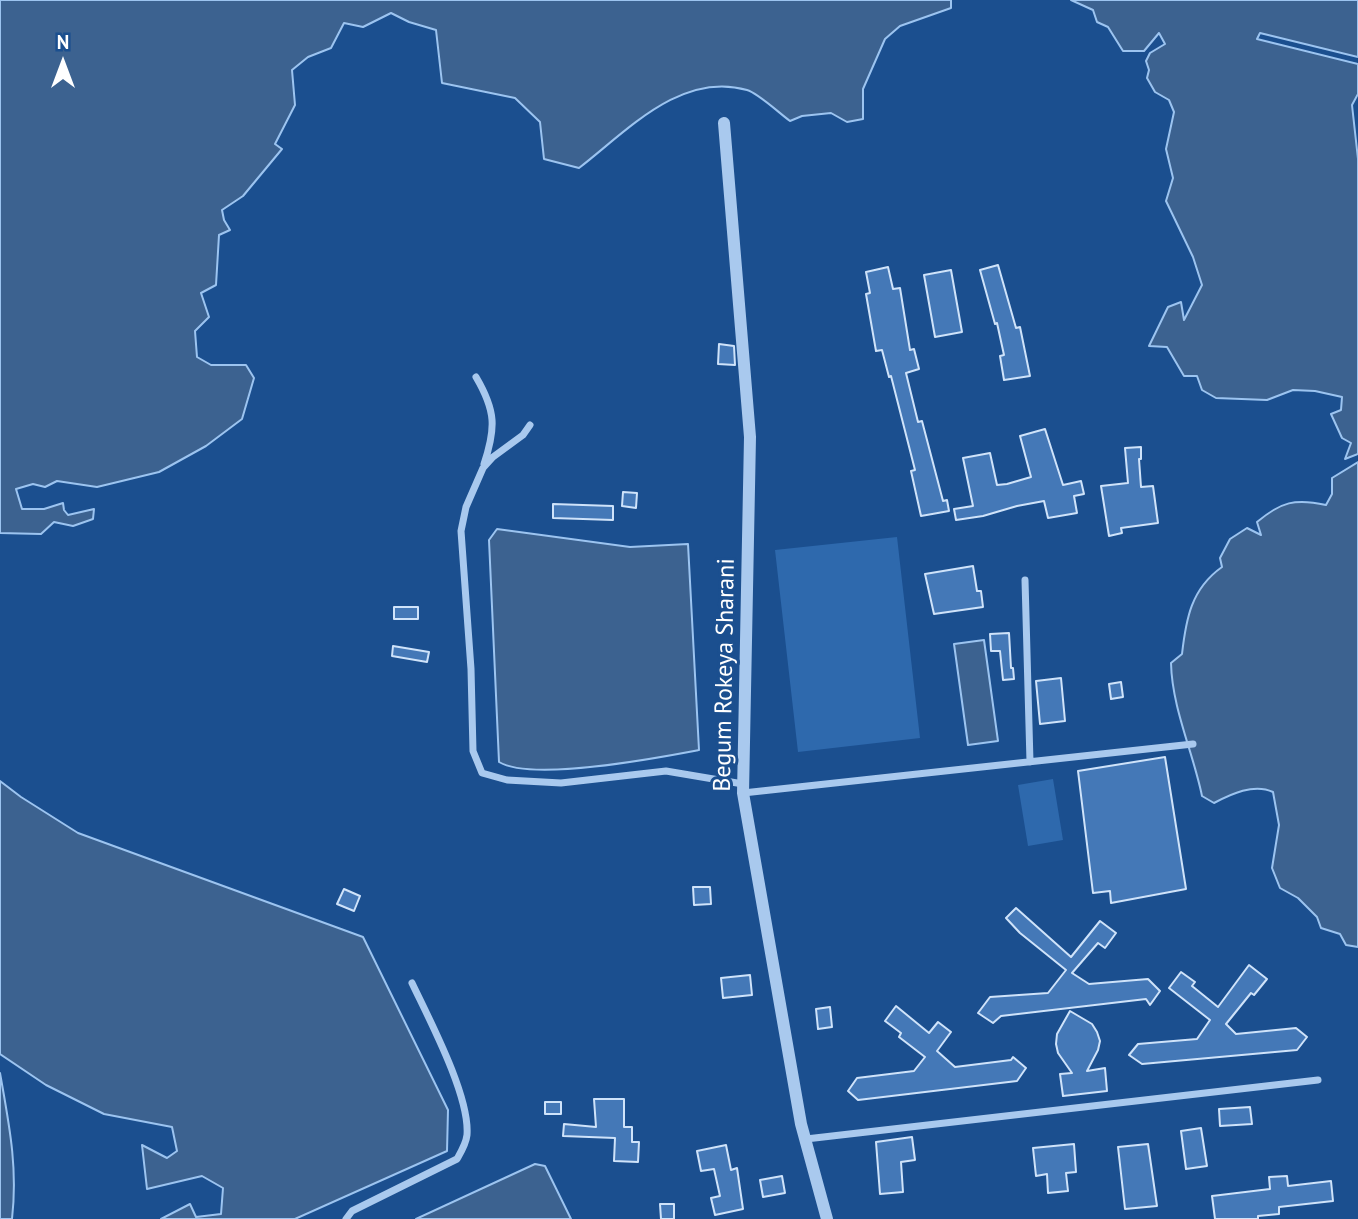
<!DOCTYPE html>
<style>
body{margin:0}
#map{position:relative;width:1358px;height:1219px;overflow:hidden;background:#1b4f8f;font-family:"PT Sans",sans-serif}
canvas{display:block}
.north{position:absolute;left:28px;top:28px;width:70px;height:70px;-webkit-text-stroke:5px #1b4f8f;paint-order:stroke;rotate:0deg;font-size:19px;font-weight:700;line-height:28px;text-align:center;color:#fff}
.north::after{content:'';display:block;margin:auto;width:24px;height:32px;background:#fff;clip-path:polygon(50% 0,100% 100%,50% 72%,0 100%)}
</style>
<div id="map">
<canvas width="1358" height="1219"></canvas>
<div class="north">N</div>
</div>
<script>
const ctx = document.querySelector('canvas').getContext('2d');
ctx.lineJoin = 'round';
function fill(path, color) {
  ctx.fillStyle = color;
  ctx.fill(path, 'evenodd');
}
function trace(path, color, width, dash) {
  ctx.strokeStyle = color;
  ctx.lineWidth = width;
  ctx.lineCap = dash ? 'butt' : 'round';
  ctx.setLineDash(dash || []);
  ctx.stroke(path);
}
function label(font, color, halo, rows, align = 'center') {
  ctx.font = font + ' "PT Sans",sans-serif';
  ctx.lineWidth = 6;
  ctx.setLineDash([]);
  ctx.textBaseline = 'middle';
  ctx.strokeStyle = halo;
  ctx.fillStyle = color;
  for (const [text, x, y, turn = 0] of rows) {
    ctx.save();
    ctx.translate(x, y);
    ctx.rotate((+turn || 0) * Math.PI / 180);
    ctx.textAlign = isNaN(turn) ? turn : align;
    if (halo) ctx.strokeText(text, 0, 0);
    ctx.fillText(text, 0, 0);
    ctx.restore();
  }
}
const green = new Path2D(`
 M897,537l23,201 -122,14 -23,-202z
 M1053,779l10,61 -35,6 -10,-61z`);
const water = new Path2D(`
 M0,0h951v8l-51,18 -15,13 -22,50v30l-16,3 -16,-9 -29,3 -12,5c-11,-8 -32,-28 -43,-31 -66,-19 -120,41 -168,78l-35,-9 -4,-37 -25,-24 -73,-15 -6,-53 -27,-8 -18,-9 -28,14 -19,-4 -13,25 -23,9 -16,13 3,35 -20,39 7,5 -39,47 -21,14 2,10 6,10 -11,5 -3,50 -15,8 8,24 -14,14 2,26 14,8h35l8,13 -12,41 -36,27 -47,26 -62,15 -40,-6 -12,6 -12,-3 -17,5 6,20h22l19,-6 1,7 4,5 26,-6 -1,10 -20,7 -19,-4 -13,12 -41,-1z
 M1071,0h287v57l-98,-24 -3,6 101,25v30l-6,11 6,54v295l-13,5 6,-16 -9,-5 -11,-24 10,-4 1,-13 -27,-6 -22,-1 -26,10 -51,-2 -14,-8 -5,-14h-13l-17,-29 -18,-1 19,-39 13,-5 3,18 18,-35 -9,-28 -27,-56 7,-23 -7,-29 8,-37 -5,-12 -14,-8 -8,-14 2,-8 -3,-9 4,-8 15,-9 -6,-11 -15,18h-21l-15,-24 -11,-5 -4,-12z
 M1358,462v485l-12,-2 -6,-11 -19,-6 -4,-11 -19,-19 -18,-10 -8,-20 7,-43 -6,-33c-19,-9 -42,2 -59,11l-12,-7c-9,-44 -30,-88 -31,-133l11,-9c4,-35 9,-65 40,-87l-2,-9 10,-19 17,-11 14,7 -4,-13c24,-20 38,-24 69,-17l6,-11v-16z
 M497,529l133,18 58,-3 11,206c-42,8 -167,32 -200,12l-10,-222z
 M984,640l14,101 -30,4 -14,-101z
 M0,781l21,16 57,36 285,104 85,173 -1,41 -152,68h-134l29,-15 6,13 25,-3 2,-26 -21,-12 -55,13 -5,-44 25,13 10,-7 -5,-24 -68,-13 -58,-29 -46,-31z
 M0,1073c9,51 18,94 12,146h-12z
 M535,1164l10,2 26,53h-155z`);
const building = new Path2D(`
 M998,265l18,63 4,-1 10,49 -26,4 -4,-24 4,-1 -7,-32 -2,1 -15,-54z
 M888,267l5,22 7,-1 10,62 4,-1 5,20 -13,4 12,49 4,-1 21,80 4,-1 2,11 -28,5 -10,-45 4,-1 -24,-94 -2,1 -7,-27 -6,1 -10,-57 4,-1 -4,-21z
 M951,270l11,62 -27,5 -11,-62z
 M719,344l15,2 1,19 -17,-1z
 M1045,429l18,56 18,-4 3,13 -10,2 3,17 -29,5 -4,-17 -27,5 -34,10 -27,4 -2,-11 19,-3 -10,-48 27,-5 7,32 10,-1 24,-7 -11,-41z
 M1141,447v12h-2l2,28 12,-1 5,37 -37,5 1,5 -13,3 -8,-50 27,-3 -3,-35z
 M623,492l14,1 -1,15 -14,-2z
 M553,504l60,2v14l-60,-2z
 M973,566l4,25h4l2,16 -49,7 -9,-40z
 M394,607h24v12h-24z
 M1009,633l2,35h2l1,11 -11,1 -3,-29h-9l-1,-17z
 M393,646l36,6 -2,10 -35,-6z
 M1061,678l4,43 -25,3 -4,-43z
 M1121,682l2,15 -12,2 -2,-15z
 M1165,757l21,132 -75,14 -1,-12 -17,2 -15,-122z
 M693,887h17l1,17 -17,1z
 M344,889l16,7 -6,15 -17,-7z
 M1016,908l55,49 29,-36 16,12 -11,15 -7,-5 -26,30 17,11 59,-5 12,12 -10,14 -4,-6 -145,17 -8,7 -15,-10 12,-16 58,-4 18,-23 -46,-37 -14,-15z
 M1249,965l18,14 -13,16 -3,-2 -25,31 10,10 60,-6 11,9 -10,13 -155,14 -13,-9 9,-11 59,-5 13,-19 -41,-32 12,-16 14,10 -3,4 26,21z
 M750,975l2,20 -29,3 -2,-20z
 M896,1006l33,27 9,-11 13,10 -14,19 18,16 56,-7 2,-3 13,11 -9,13 -159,19 -10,-9 9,-13 57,-7 11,-14 -26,-20 2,-4 -16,-12z
 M830,1007l2,20 -14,2 -2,-20z
 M1070,1011l22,13 5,8 3,9 -2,9 -11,21 18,-3 2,23 -44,5 -3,-22 12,-1 -14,-20 -2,-9 1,-10z
 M594,1099h30v28h8v15h7l-1,20 -24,-1 1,-23 -52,-2 1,-12 32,3z
 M545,1102h16v12h-16z
 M1250,1107l2,17 -32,2 -1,-17z
 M1201,1128l6,38 -21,3 -5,-38z
 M912,1137l3,23 -14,2 2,30 -23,2 -4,-52z
 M1074,1144l2,28 -10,1 2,18 -20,2 -1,-19 -11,2 -3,-28z
 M1148,1144l9,62 -32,3 -7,-62z
 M726,1145l5,25 6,-2 6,41 -28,6 -4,-17 9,-2 -6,-27 -13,2 -4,-20z
 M782,1176l3,17 -22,4 -3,-17z
 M1287,1176l1,10 43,-5 2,20 -54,6v7l-21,2v3h-43l-3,-23 58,-7 -1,-12z
 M660,1204h14v15h-13z`);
const minor = new Path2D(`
 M476,377c20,34 20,51 8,87
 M530,425l-7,10 -30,22 -10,11 -17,39 -5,24 10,138 2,82 9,22 25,7 54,3 105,-12 77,13
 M1025,580l5,182
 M743,793l450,-49
 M806,1139l512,-59
 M346,1219l6,-8 105,-52c4,-7 9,-15 10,-24 3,-39 -38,-116 -55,-152`);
const tertiary = new Path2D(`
 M724,123l26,314 -7,356 58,331 26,95`);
const streetNames = [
 ["Begum Rokeya Sharani",725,675,-89]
];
fill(green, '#2e69ad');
fill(water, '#3c6290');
trace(water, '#9cc4f0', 2);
fill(building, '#4478b7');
trace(building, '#cfe3fa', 2);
trace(minor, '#a9c9ee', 7);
trace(tertiary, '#a9c9ee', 12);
label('24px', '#fff', '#1b4f8f', streetNames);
</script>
